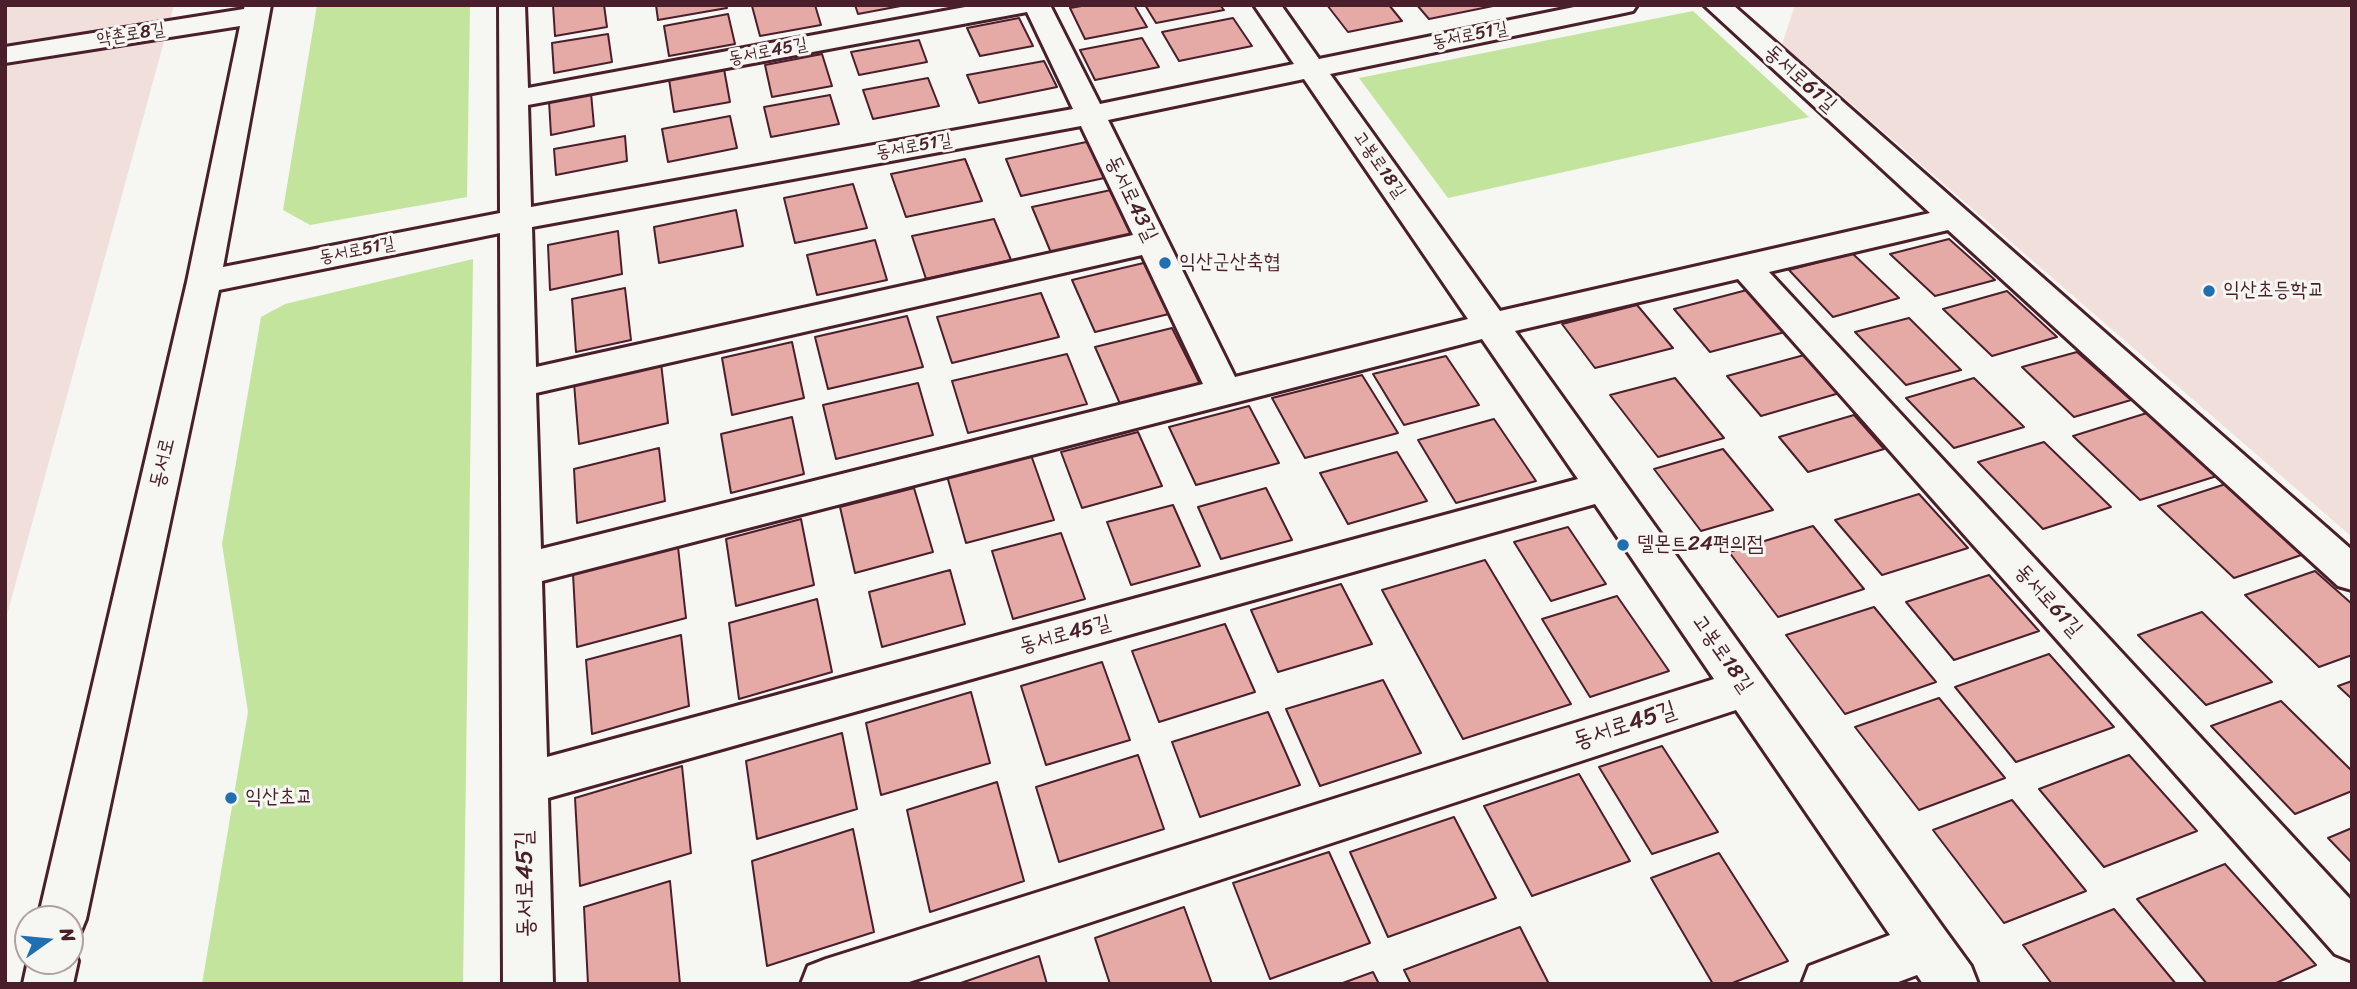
<!DOCTYPE html>
<meta charset="utf-8">
<style>
body{margin:0}
#map{position:relative;width:2357px;height:989px;overflow:hidden;background:#f6f6f2;font-family:Sriracha,sans-serif}
canvas{display:block}
.frame{position:absolute;inset:0;border:7px solid #4a1f2b;pointer-events:none}
.north{position:absolute;left:14px;top:905px;width:70px;height:70px;box-sizing:border-box;background:#f6f6f2;border:2px solid #b1a0a2;border-radius:50%;rotate:75deg;font-size:19px;font-weight:700;line-height:28px;text-align:center;color:#4a1f2b}
.north::after{content:'';display:block;margin:auto;width:24px;height:32px;background:#1f6fb2;clip-path:polygon(50% 0,100% 100%,50% 72%,0 100%)}
</style>
<div id="map">
<canvas width="2357" height="989"></canvas>
<div class="frame"></div>
<div class="north">N</div>
</div>
<script>
const ctx = document.querySelector('canvas').getContext('2d');
ctx.lineJoin = 'round';
function fill(path, color) {
  ctx.fillStyle = color;
  ctx.fill(path, 'evenodd');
}
function trace(path, color, width, dash) {
  ctx.strokeStyle = color;
  ctx.lineWidth = width;
  ctx.lineCap = dash ? 'butt' : 'round';
  ctx.setLineDash(dash || []);
  ctx.stroke(path);
}
function label(font, color, halo, rows, align = 'center') {
  ctx.font = font + ' Sriracha,"Poor Story",sans-serif';
  ctx.lineWidth = 6;
  ctx.setLineDash([]);
  ctx.textBaseline = 'middle';
  ctx.strokeStyle = halo;
  ctx.fillStyle = color;
  for (const [text, x, y, turn = 0] of rows) {
    ctx.save();
    ctx.translate(x, y);
    ctx.rotate((+turn || 0) * Math.PI / 180);
    ctx.textAlign = isNaN(turn) ? turn : align;
    if (halo) ctx.strokeText(text, 0, 0);
    ctx.fillText(text, 0, 0);
    ctx.restore();
  }
}
const built = new Path2D(`
 M5,5h169l-169,617z
 M1795,5h557v532l-570,-493z`);
const green = new Path2D(`
 M317,5h153l-3,192 -157,28 -27,-15z
 M1693,11l116,106 -361,81 -89,-120z
 M473,259l-10,725h-261l46,-272 -26,-168 39,-227 24,-13z`);
const building = new Path2D(`
 M553,5h51l3,22 -52,9z
 M656,5h70l1,3 -69,12z
 M815,5l6,20 -61,11 -8,-30z
 M855,5h51l-48,9z
 M1087,5h47l13,22 -62,12 -15,-31z
 M1145,5h75l4,5 -68,13z
 M1327,5h62l13,16 -54,11z
 M1417,5h76v1l-64,13z
 M728,14l7,30 -66,12 -5,-30z
 M1019,18l14,28 -53,10 -13,-28z
 M1233,18l19,28 -73,15 -17,-29z
 M608,34l4,28 -58,11 -2,-30z
 M1142,38l17,29 -64,13 -15,-30z
 M919,40l8,22 -68,13 -8,-23z
 M822,54l10,32 -60,11 -7,-32z
 M1044,61l13,26 -78,16 -12,-28z
 M724,69l6,33 -56,10 -5,-33z
 M928,78l11,28 -66,13 -10,-29z
 M591,93l3,33 -43,9 -2,-34z
 M830,95l9,29 -68,13 -7,-30z
 M730,116l7,32 -69,14 -6,-33z
 M625,136l2,25 -71,14 -2,-26z
 M1091,141l18,36 -88,19 -15,-37z
 M965,159l17,42 -76,16 -15,-43z
 M853,184l14,44 -72,15 -11,-45z
 M1111,190l24,47 -83,18 -20,-48z
 M736,210l7,36 -84,17 -5,-36z
 M994,219l17,41 -85,19 -14,-43z
 M618,231l4,43 -72,16 -2,-45z
 M1949,239l46,41 -60,16 -45,-42z
 M875,240l12,40 -70,15 -10,-40z
 M1852,253l47,45 -66,19 -44,-47z
 M1152,261l25,51 -82,20 -23,-52z
 M625,288l6,52 -55,12 -4,-53z
 M1747,290l38,42 -75,20 -36,-43z
 M2007,291l50,46 -65,19 -49,-47z
 M1041,293l18,44 -107,26 -15,-46z
 M1637,305l36,43 -78,20 -33,-44z
 M907,316l16,51 -95,22 -13,-52z
 M1909,318l52,52 -55,15 -51,-53z
 M1172,328l29,58 -80,20 -26,-59z
 M792,342l12,56 -72,17 -10,-57z
 M2077,352l54,48 -57,17 -52,-50z
 M1067,354l20,50 -119,29 -16,-52z
 M1808,354l35,38 -82,24 -34,-40z
 M1446,356l33,49 -75,20 -31,-51z
 M661,363l7,60 -89,21 -5,-61z
 M1362,375l36,58 -93,25 -33,-60z
 M1675,378l49,60 -66,19 -48,-62z
 M1974,378l50,49 -70,21 -48,-50z
 M918,383l15,52 -97,24 -13,-54z
 M1249,406l30,57 -83,22 -27,-58z
 M2147,413l70,63 -77,24 -67,-64z
 M1854,415l30,34 -76,23 -29,-35z
 M792,417l12,57 -73,19 -10,-59z
 M1494,419l42,62 -80,22 -38,-63z
 M1138,432l24,54 -80,22 -21,-56z
 M2044,442l67,65 -68,22 -65,-67z
 M659,448l6,53 -88,22 -3,-54z
 M1723,449l50,61 -72,21 -47,-62z
 M1397,452l30,49 -79,23 -28,-51z
 M1031,455l23,65 -88,23 -19,-67z
 M2235,481l78,70 -79,27 -76,-72z
 M914,488l19,64 -78,21 -15,-66z
 M1266,488l26,52 -71,19 -23,-52z
 M1919,494l49,54 -86,27 -47,-55z
 M1173,505l27,61 -69,19 -24,-63z
 M801,519l13,66 -78,21 -10,-67z
 M1813,526l51,63 -86,28 -49,-65z
 M1568,527l38,57 -55,17 -37,-59z
 M1061,533l24,66 -72,20 -21,-68z
 M678,547l8,71 -109,29 -4,-73z
 M1485,560l86,144 -108,35 -81,-149z
 M950,570l15,54 -83,23 -13,-55z
 M2315,571l37,33v51l-33,12 -74,-72z
 M1989,575l50,56 -85,29 -48,-58z
 M1341,584l31,60 -94,28 -27,-62z
 M1617,596l52,75 -79,26 -48,-78z
 M817,599l15,73 -93,27 -10,-76z
 M1874,607l62,75 -91,32 -59,-79z
 M2202,612l70,70 -66,23 -68,-70z
 M1225,624l30,68 -96,30 -27,-71z
 M681,635l8,71 -97,28 -6,-74z
 M2049,654l65,73 -98,35 -61,-75z
 M1102,662l28,78 -84,25 -25,-79z
 M1383,680l38,73 -101,33 -34,-77z
 M2352,681v18l-14,-13z
 M971,692l19,71 -109,32 -15,-72z
 M1939,698l66,80 -86,32 -64,-83z
 M2281,701l71,70v20l-57,23 -84,-88z
 M1268,712l32,73 -100,32 -28,-75z
 M842,733l15,76 -100,30 -11,-78z
 M1662,746l56,86 -66,22 -53,-87z
 M1138,755l26,74 -105,33 -23,-75z
 M2129,755l68,76 -93,36 -65,-78z
 M682,766l9,87 -111,33 -5,-88z
 M1579,774l51,87 -98,35 -48,-90z
 M997,782l27,99 -94,31 -23,-102z
 M2012,800l74,91 -82,32 -71,-93z
 M1454,817l42,81 -108,39 -38,-85z
 M2352,828v35l-24,-25z
 M853,829l21,103 -107,34 -15,-105z
 M1329,852l41,91 -100,36 -37,-96z
 M1719,853l69,108 -58,23h-17l-62,-106z
 M2225,864l91,101 -42,19h-67l-70,-85z
 M670,881l10,103h-92l-4,-77z
 M1184,907l28,77h-102l-15,-46z
 M2114,909l62,75h-124l-29,-39z
 M1520,927l29,57h-138l-7,-14z
 M1039,956l8,28h-89z
 M1373,972l6,12h-39z`);
const minor = new Path2D(`
 M245,5h26l-48,262 277,-54 -1,-208h26l3,83 448,-83h74l50,99 194,-40 -40,-59h27l38,54 265,-54h53l-4,6 -9,2 -294,61 170,237 430,-98 -226,-208h29l619,545v40l-14,-4 -390,-356 -179,42 583,629v60l-17,-7 -597,-675 -223,52 429,598 27,37 7,18h-55l-6,-9 -24,9h-91l7,-18 81,-31 -154,-225 -833,274h-102l7,-18 18,-7 888,-280 -119,-175 -1047,294 5,186h-50l-3,-751 -281,57 -133,629 -7,17 -9,4v-21h-32l149,-637 53,-256 -235,37v-16l239,-38zM1027,12l46,97 -542,98 -3,-102zM1304,79l164,240 -233,58 -127,-257zM1081,126l52,109 -597,132 -4,-140zM1142,255l61,129 -662,165 -5,-156zM1482,339l96,140 -1031,278 -5,-176z
 M71,943l7,18 -5,23h-50l5,-23h42z`);
const markers = [
 [1165,263,7,"#1f6fb2"],
 [2209,291,7,"#1f6fb2"],
 [1623,545,7,"#1f6fb2"],
 [231,798,7,"#1f6fb2"]
];
const farStreetnames = [
 ["약촌로8길",131,35,-9],
 ["동서로51길",1470,36,-11],
 ["동서로45길",768,52,-11],
 ["동서로51길",914,147,-10],
 ["고봉로18길",1379,165,55],
 ["동서로51길",357,251,-11]
];
const streetNames = [
 ["동서로61길",1800,79,42],
 ["동서로43길",1131,199,64],
 ["동서로",163,463,-77],
 ["동서로61길",2048,601,48],
 ["동서로45길",1065,635,-15],
 ["고봉로18길",1722,654,55]
];
const poiNames = [
 ["익산군산축협",1179,263],
 ["익산초등학교",2223,291],
 ["델몬트24편의점",1637,545],
 ["익산초교",245,798]
];
const nearStreetnames = [
 ["동서로45길",1625,726,-18],
 ["동서로45길",526,884,-91]
];
fill(built, '#f1dfdb');
fill(green, '#c3e49c');
fill(building, '#e5aaa5');
trace(building, '#4a1f2b', 2);
trace(minor, '#4a1f2b', 6);
fill(minor, '#f6f6f2');
for (const [x, y, r, color] of markers) {
  const dot = new Path2D();
  dot.arc(x, y, r, 0, 2 * Math.PI);
  ctx.fillStyle = color;
  ctx.fill(dot);
  trace(dot, '#f6f6f2', 2.5);
}
label('18px', '#4a1f2b', '#f6f6f2', farStreetnames);
label('21px', '#4a1f2b', '#f6f6f2', streetNames);
label('21px', '#4a1f2b', '#f6f6f2', poiNames, 'left');
label('24px', '#4a1f2b', '#f6f6f2', nearStreetnames);
</script>
